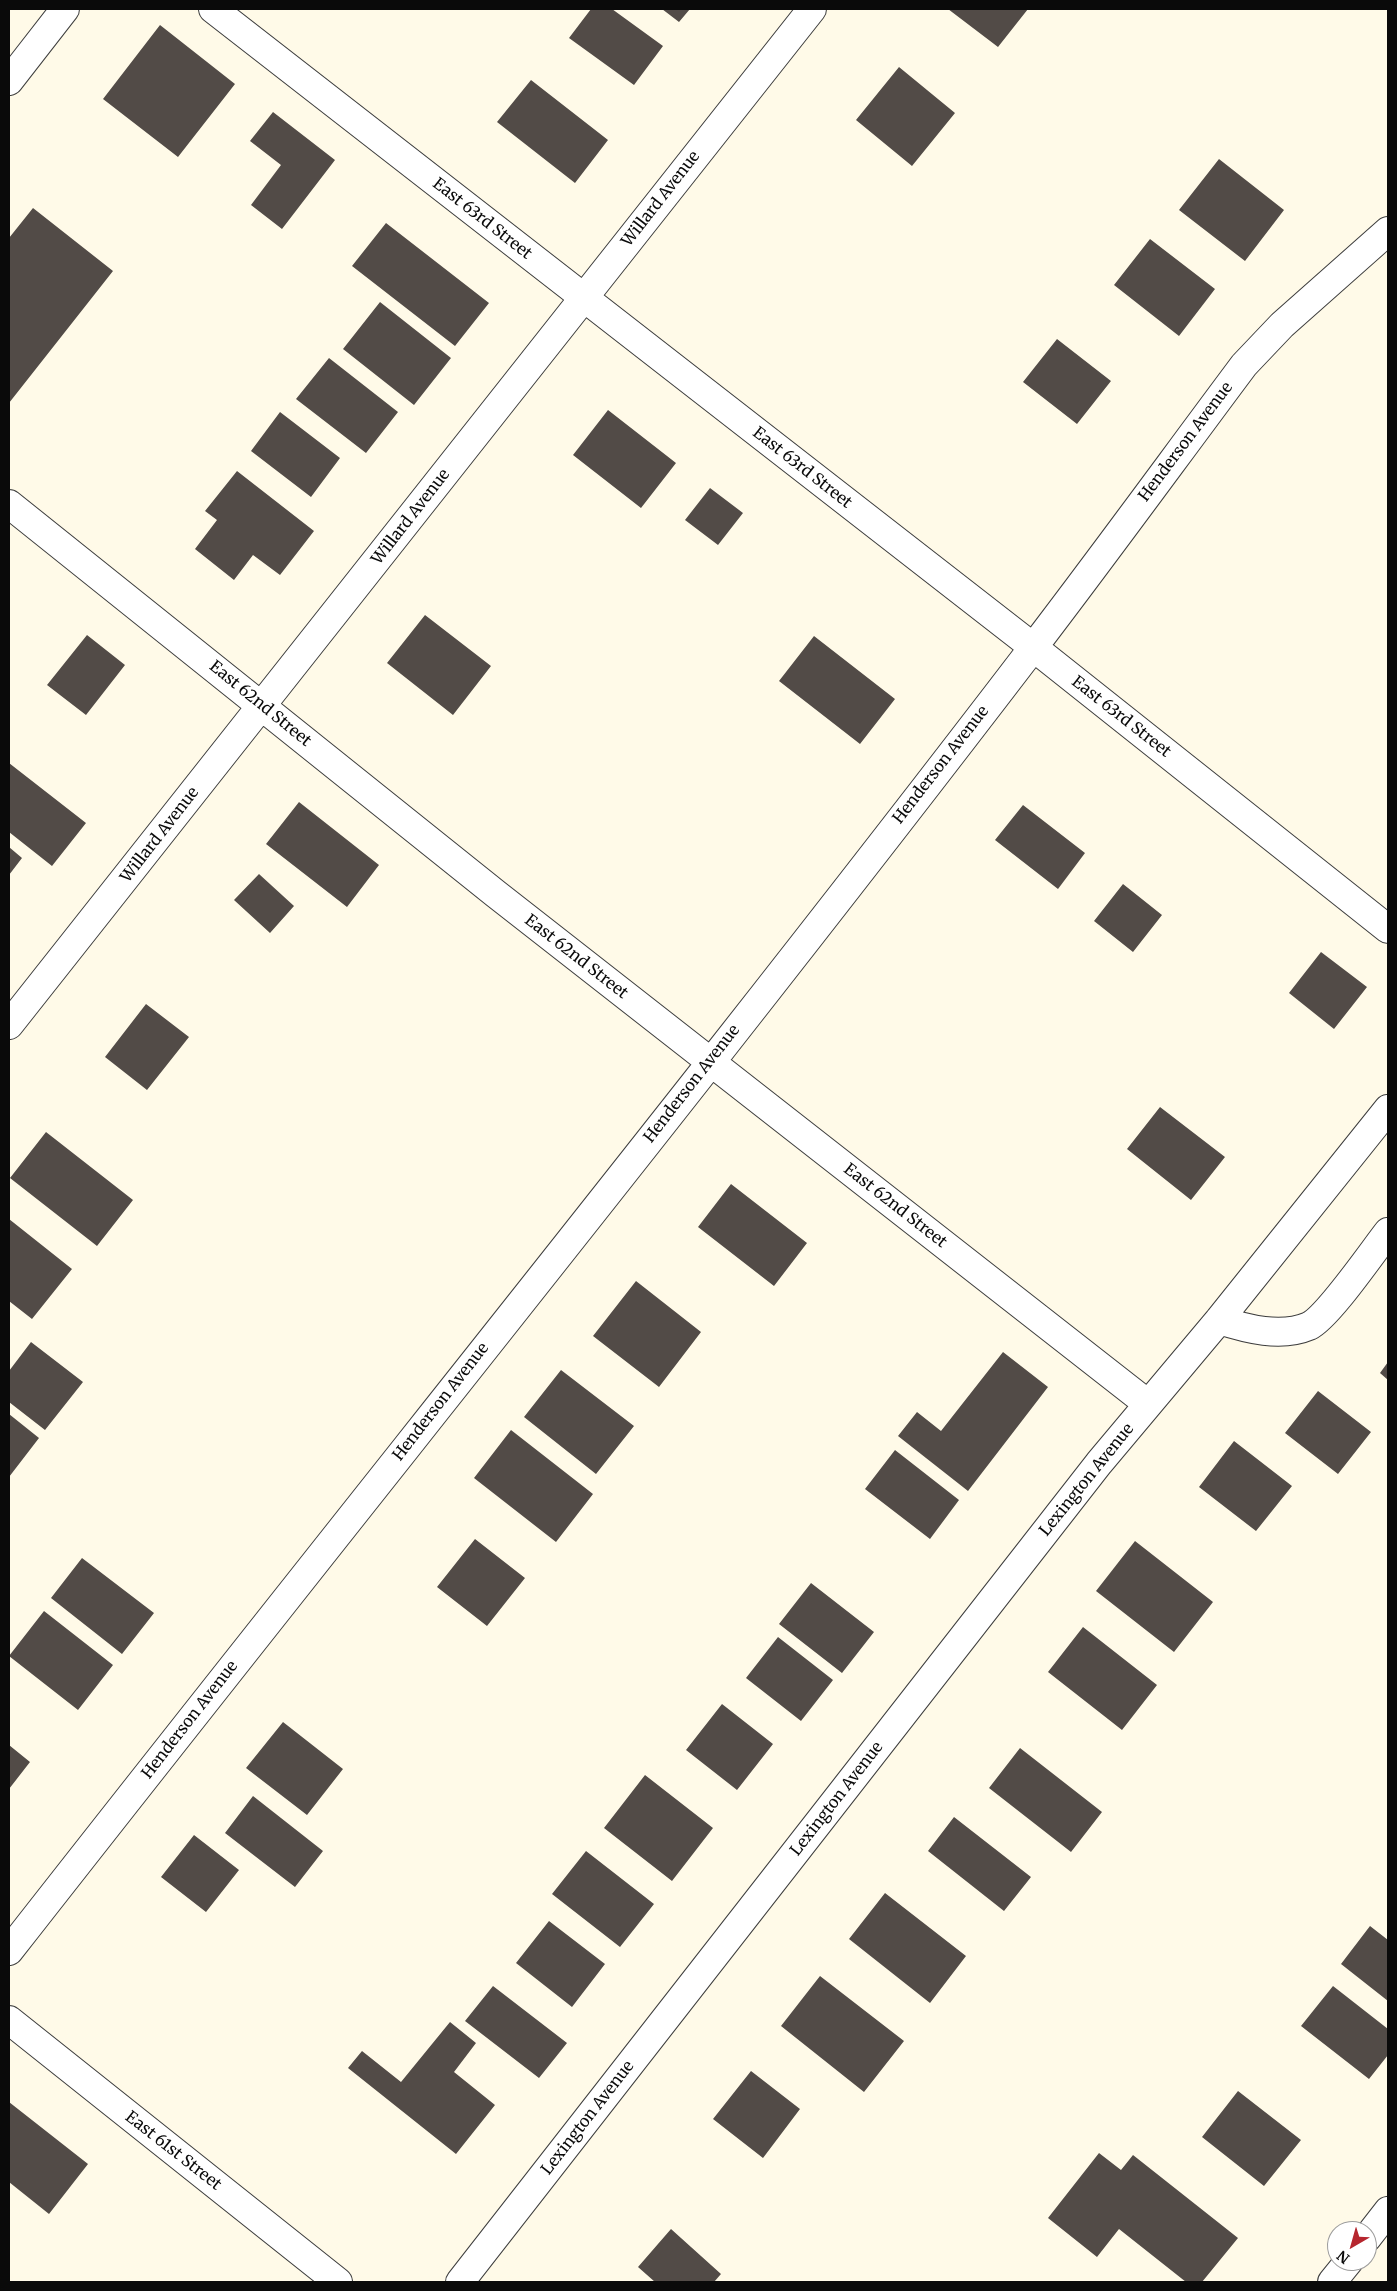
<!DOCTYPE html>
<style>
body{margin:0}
#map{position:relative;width:1397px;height:2291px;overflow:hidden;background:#fffae8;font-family:Merriweather,serif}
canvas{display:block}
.frame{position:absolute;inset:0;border:10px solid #0a0a0a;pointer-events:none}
.north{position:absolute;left:1327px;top:2221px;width:50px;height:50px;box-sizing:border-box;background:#fff;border:1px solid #9d9d9d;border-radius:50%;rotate:218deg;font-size:14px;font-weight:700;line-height:20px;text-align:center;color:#0a0a0a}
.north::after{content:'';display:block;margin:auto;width:18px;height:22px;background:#b6262e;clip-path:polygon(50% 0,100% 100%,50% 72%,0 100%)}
</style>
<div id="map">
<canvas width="1397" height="2291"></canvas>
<div class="frame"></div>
<div class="north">N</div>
</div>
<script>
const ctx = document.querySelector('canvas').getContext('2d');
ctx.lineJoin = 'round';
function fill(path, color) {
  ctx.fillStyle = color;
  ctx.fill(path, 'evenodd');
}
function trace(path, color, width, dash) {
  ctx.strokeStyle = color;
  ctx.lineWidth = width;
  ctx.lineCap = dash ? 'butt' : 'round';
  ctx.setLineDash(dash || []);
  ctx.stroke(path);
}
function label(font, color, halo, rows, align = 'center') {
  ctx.font = font + ' Merriweather,serif';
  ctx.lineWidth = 5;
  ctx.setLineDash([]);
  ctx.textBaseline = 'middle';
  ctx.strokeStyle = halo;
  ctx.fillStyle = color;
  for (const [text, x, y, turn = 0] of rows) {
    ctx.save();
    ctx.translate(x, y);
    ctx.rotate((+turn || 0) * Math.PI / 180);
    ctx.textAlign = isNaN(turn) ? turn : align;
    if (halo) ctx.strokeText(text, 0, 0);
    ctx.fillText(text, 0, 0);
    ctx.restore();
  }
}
const building = new Path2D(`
 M591,9h21l51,37 -29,39 -65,-47z
 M662,9h28l-11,13z
 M948,9h80l-30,38z
 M160,25l75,59 -57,73 -75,-58z
 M899,67l56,46 -43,53 -56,-46z
 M531,80l77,60 -33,43 -78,-61z
 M273,112l62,48 -53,69 -31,-24 30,-40 -31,-24z
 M1219,159l65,51 -39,51 -66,-51z
 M33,208l80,63 -104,132v-165z
 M386,223l103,80 -34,43 -103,-80z
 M1150,239l65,50 -36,47 -65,-51z
 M380,302l71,56 -37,47 -71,-56z
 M1057,339l54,42 -34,43 -54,-42z
 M329,358l69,54 -32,41 -70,-54z
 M608,410l68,53 -35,45 -68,-53z
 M280,412l60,46 -29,39 -60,-46z
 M237,471l77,60 -34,44 -27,-20 -19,25 -39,-31 22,-29 -12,-9z
 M710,488l33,25 -25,32 -33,-25z
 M425,615l66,51 -38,49 -66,-52z
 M87,635l38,30 -39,50 -39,-30z
 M814,636l81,63 -35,45 -81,-63z
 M9,763l77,60 -34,43 -43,-34z
 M299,802l80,63 -32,42 -81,-63z
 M1023,805l62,48 -27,36 -63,-49z
 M9,847l13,11 -13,17z
 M259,874l35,32 -24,27 -36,-33z
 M1123,884l39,31 -29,37 -39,-31z
 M1321,952l46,35 -33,42 -45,-36z
 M146,1004l43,33 -42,53 -42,-33z
 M1160,1107l65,50 -34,43 -64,-51z
 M46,1132l87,68 -36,46 -87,-68z
 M731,1184l76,59 -33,43 -76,-59z
 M9,1219l63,50 -40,50 -23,-18z
 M636,1281l65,51 -42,55 -66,-51z
 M31,1342l52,40 -38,48 -36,-28v-31z
 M1003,1352l45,35 -80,104 -70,-55 19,-24 24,19z
 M1388,1362v18l-8,-7z
 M561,1370l73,56 -38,48 -72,-57z
 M1318,1391l53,41 -33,42 -53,-41z
 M9,1414l30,24 -30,39z
 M511,1430l82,64 -37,48 -82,-64z
 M1234,1441l58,45 -36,45 -57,-44z
 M895,1450l64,50 -29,39 -65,-50z
 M475,1539l50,39 -38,48 -50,-39z
 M1135,1541l78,61 -39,50 -78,-61z
 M82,1558l72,55 -32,41 -71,-56z
 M811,1583l63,49 -32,41 -63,-49z
 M44,1611l69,54 -35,45 -69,-54z
 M1083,1627l74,58 -35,45 -74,-58z
 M778,1637l55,43 -32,41 -55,-43z
 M722,1704l51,40 -36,46 -51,-40z
 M283,1722l60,47 -36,46 -61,-47z
 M9,1745l21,17 -21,27z
 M1020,1748l82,64 -31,40 -82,-64z
 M645,1775l68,53 -41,53 -68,-53z
 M253,1796l70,55 -28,36 -70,-54z
 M954,1817l77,60 -27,34 -76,-60z
 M194,1835l45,35 -33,42 -45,-35z
 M586,1851l68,53 -34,43 -68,-53z
 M885,1893l81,63 -36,47 -81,-64z
 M549,1921l56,43 -33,43 -56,-44z
 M1370,1926l18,14v61l-47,-37z
 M820,1976l84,65 -40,51 -83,-66z
 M493,1986l74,57 -28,35 -74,-57z
 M1333,1986l55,43v26l-19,24 -68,-53z
 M450,2022l26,21 -22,29 41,33 -39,49 -108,-86 14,-17 39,31z
 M751,2071l49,38 -37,49 -50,-39z
 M1238,2091l63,49 -37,46 -62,-49z
 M9,2102l79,62 -39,50 -40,-32z
 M1099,2153l22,17 12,-15 105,83 -36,44h-16l-67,-53 -22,28 -49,-39z
 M671,2229l50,45 -7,8h-59l-17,-15z`);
const minor = new Path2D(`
 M213,9l820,638 355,282
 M9,81l56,-72
 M9,504l487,390 652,510
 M9,1025l803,-1016
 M1219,1320c28,9 62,18 90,6 19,-9 64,-75 79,-94
 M9,1951c340,-435 688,-864 1023,-1302 72,-94 141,-189 212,-284l38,-40 106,-94
 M9,2020l329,262
 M1367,2238l21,-27
 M460,2282l639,-819 120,-143 169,-211
 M1332,2282l17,-21`);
const streetNames = [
 ["Willard Avenue",661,199,-52],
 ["East 63rd Street",482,219,38],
 ["Henderson Avenue",1186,442,-53],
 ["East 63rd Street",802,468,38],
 ["Willard Avenue",411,517,-52],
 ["East 62nd Street",260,704,39],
 ["East 63rd Street",1121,717,38],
 ["Henderson Avenue",941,765,-52],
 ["Willard Avenue",160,835,-52],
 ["East 62nd Street",576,957,38],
 ["Henderson Avenue",692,1084,-52],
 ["East 62nd Street",895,1206,38],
 ["Henderson Avenue",441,1402,-52],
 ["Lexington Avenue",1087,1480,-51],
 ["Henderson Avenue",190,1720,-52],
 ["Lexington Avenue",837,1799,-52],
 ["Lexington Avenue",588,2118,-52],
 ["East 61st Street",173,2151,38]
];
fill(building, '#524b47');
trace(minor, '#3d3d3d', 30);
trace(minor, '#fff', 28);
label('16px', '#0a0a0a', '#fff', streetNames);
</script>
